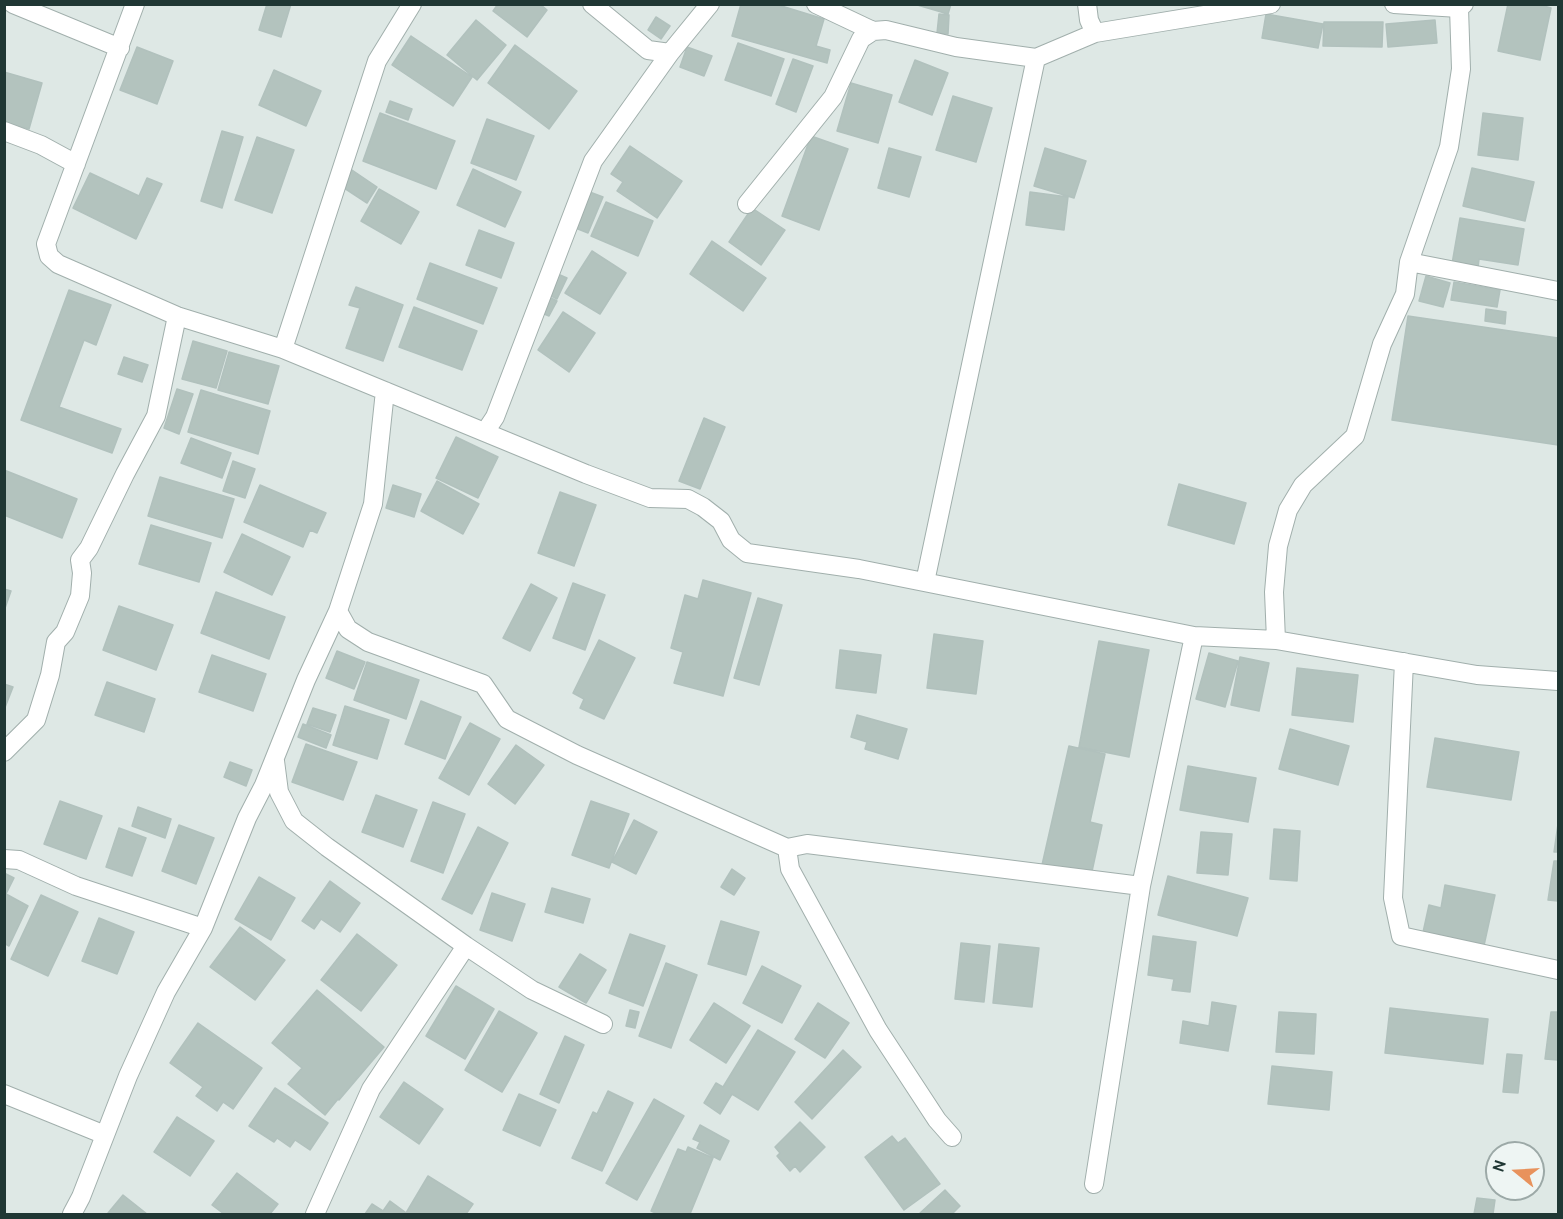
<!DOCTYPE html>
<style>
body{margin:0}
#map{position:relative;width:1563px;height:1219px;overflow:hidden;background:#dee8e5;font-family:Cabin,sans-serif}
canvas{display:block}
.frame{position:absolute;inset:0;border:6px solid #203734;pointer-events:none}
.north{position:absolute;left:1485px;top:1141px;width:60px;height:60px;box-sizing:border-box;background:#eef5f3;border:2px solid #9ca9a7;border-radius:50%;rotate:288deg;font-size:16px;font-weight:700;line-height:24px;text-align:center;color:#203734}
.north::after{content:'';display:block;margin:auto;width:21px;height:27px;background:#e8925c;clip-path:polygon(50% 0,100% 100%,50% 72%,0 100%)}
</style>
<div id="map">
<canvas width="1563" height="1219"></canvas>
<div class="frame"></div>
<div class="north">N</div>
</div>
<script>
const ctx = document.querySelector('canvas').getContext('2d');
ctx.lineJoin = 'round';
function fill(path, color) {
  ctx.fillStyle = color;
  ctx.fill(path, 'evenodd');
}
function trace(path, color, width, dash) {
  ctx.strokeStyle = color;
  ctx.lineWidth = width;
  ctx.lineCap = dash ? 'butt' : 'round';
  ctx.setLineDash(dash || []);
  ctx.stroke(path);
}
const building = new Path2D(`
 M267,4h24l-10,33 -22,-7z
 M498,4h42l7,6 -20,27 -34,-26z
 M741,4h34l49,15 -8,27 14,4 -3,13 -95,-27z
 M914,4h37l-3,10z
 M1508,4h29l14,4 -11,52 -42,-9z
 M939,14l10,1 -1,19 -11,-1z
 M1266,14l57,10 -5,24 -56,-10z
 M656,17l14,9 -9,13 -13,-9z
 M476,20l30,25 -29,35 -30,-25z
 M1435,20l2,23 -49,4 -2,-23z
 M1324,22h59l-1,25 -59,-1z
 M411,36l61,41 -19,29 -61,-41z
 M738,43l46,16 -13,37 -46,-16z
 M515,45l62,46 -28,38 -61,-46z
 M137,47l36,14 -16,43 -37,-14z
 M687,47l25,9 -8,20 -24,-9z
 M793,59l20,7 -17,46 -20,-8z
 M915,60l33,13 -16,42 -33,-13z
 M274,70l47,21 -15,35 -47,-21z
 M4,72l38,11 -13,46 -25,-7z
 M851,83l41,12 -14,48 -41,-12z
 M953,96l39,12 -16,54 -40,-12z
 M390,101l22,8 -4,11 -22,-8z
 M380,113l75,28 -19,48 -73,-28z
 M1483,113l40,5 -5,42 -40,-5z
 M487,119l47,17 -18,44 -45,-17z
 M222,131l21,6 -21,71 -21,-7z
 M811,136l37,13 -29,81 -37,-14z
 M257,137l37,13 -22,63 -37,-13z
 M630,146l52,35 -25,37 -40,-27 6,-9 -12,-8z
 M889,148l32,9 -12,40 -31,-9z
 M1045,148l41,13 -12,37 -40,-12z
 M349,168l28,19 -10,16 -29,-19z
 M1472,168l62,14 -9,39 -62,-15z
 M473,169l48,23 -16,35 -48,-22z
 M90,173l49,23 8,-18 15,6 -26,55 -63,-31z
 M379,189l40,23 -18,32 -40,-23z
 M587,191l16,6 -15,36 -15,-6z
 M1030,192l38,5 -4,33 -38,-5z
 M606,202l47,19 -15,35 -47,-20z
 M752,208l33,22 -24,35 -32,-23z
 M1460,218l64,11 -6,36 -39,-6 -1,9 -26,-4z
 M479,230l35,13 -13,35 -35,-13z
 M712,241l54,37 -23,33 -53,-37z
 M592,251l34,22 -26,41 -35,-21z
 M430,263l67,25 -14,36 -66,-25z
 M553,272l14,6 -10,21 -13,-7z
 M1426,276l24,7 -7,24 -24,-6z
 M1454,282l46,8 -3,17 -46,-7z
 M356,287l47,18 -20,56 -37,-13 14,-40 -11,-3z
 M69,290l42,15 -15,40 -12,-5 -25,67 62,22 -9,24 -91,-33z
 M545,295l12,6 -8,15 -12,-5z
 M414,307l63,24 -15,39 -63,-23z
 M1486,309l20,3 -1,12 -20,-3z
 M563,312l32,21 -26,39 -31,-22z
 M1408,316l150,22v107l-166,-25z
 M193,341l34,10 -11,37 -34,-9z
 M229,352l50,14 -11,38 -50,-14z
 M124,357l24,8 -6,17 -24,-8z
 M177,389l16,5 -14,40 -15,-6z
 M201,390l69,21 -12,43 -70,-22z
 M704,418l21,9 -25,62 -21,-8z
 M456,437l42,20 -20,41 -42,-20z
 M191,438l40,15 -9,25 -41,-15z
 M233,461l22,8 -10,29 -22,-7z
 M4,470l73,29 -15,39 -58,-23z
 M160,477l74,22 -12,39 -74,-22z
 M437,481l42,23 -16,30 -42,-23z
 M1179,484l67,19 -12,41 -66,-19z
 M260,485l66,28 -9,20 -7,-3 -7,17 -59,-25z
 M393,485l28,9 -7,23 -28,-9z
 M560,492l36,13 -22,61 -36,-13z
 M151,525l60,18 -12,39 -60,-18z
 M242,534l48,23 -18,38 -48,-23z
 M703,580l48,13 -28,103 -49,-13 9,-31 -12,-4 14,-53 13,4z
 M573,583l32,12 -20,55 -32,-12z
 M531,584l26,14 -27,53 -27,-13z
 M4,589l7,2 -7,20z
 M216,592l69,25 -16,42 -68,-26z
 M758,598l24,7 -23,80 -25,-7z
 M119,606l54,19 -17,45 -53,-20z
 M934,634l49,7 -7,53 -49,-6z
 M599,640l36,18 -31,61 -24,-11 4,-9 -11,-6z
 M1099,641l50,9 -20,107 -50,-10z
 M840,650l41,5 -5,38 -40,-5z
 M337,651l28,11 -11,27 -28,-11z
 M1209,653l29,8 -13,46 -29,-8z
 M212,655l54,19 -13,37 -54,-19z
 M1240,657l29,6 -10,48 -28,-6z
 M367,662l52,18 -13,39 -52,-19z
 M1297,668l61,7 -5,47 -61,-7z
 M107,682l48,17 -11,33 -49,-17z
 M4,684l9,3 -9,23z
 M421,701l40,16 -16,42 -40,-15z
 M345,706l44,14 -12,39 -44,-14z
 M313,708l23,7 -6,17 -23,-8z
 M857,715l50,14 -9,30 -33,-10 2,-7 -16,-5z
 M470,723l30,16 -31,56 -30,-17z
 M303,724l28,11 -5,13 -28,-11z
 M1290,729l59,17 -11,39 -59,-16z
 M1435,738l84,14 -8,48 -84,-13z
 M306,744l51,18 -14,38 -51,-18z
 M516,745l28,20 -29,39 -27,-20z
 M1069,746l36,8 -15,68 12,3 -11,51 -49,-11z
 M230,762l22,8 -6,16 -22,-9z
 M1188,766l68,12 -8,44 -68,-12z
 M376,795l41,15 -14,37 -41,-15z
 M60,801l42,15 -16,43 -42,-15z
 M591,801l38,13 -20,54 -37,-13z
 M433,802l32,12 -22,59 -32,-12z
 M138,807l33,12 -6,19 -33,-12z
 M634,820l23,12 -21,42 -24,-12z
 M1558,824v28h-4z
 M179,825l35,13 -18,46 -34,-13z
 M478,827l30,16 -36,71 -30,-15z
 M119,828l27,10 -14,38 -26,-9z
 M1274,829l26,2 -3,50 -27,-2z
 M1201,832l31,2 -4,41 -31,-2z
 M1554,861h4v40l-10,-1z
 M732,869l13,9 -11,17 -13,-8z
 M4,873l10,5 -8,16 22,12 -19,40 -5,-3z
 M1168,876l80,22 -11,38 -79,-21z
 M259,877l36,21 -24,42 -36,-21z
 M330,881l30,22 -20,29 -19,-13 -7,10 -12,-8z
 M1445,885l50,10 -12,55 -61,-13 7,-32 12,3z
 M552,888l38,11 -7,24 -38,-11z
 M492,893l33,11 -13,37 -32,-11z
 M41,895l37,17 -30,64 -37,-17z
 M99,918l35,14 -17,42 -35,-13z
 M721,921l38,11 -13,43 -38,-11z
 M240,927l45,33 -30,40 -45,-33z
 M357,934l40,31 -36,46 -40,-31z
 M630,934l35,12 -22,60 -34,-13z
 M1153,936l43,6 -6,50 -18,-2 2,-11 -26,-4z
 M961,943l29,3 -6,56 -29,-3z
 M999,944l40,4 -7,59 -39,-4z
 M580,954l26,16 -20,33 -27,-16z
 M666,963l31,12 -26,73 -32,-12z
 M762,966l39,20 -19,37 -39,-20z
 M456,986l38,23 -29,50 -39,-23z
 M317,990l67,57 -45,53 -1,-1 -13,16 -37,-31 14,-16 -30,-25z
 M1212,1002l24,4 -8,45 -48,-8 3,-22 26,5z
 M714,1003l36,23 -24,37 -36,-23z
 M818,1003l31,20 -24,35 -30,-19z
 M1390,1008l98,11 -5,45 -98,-11z
 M630,1010l9,2 -4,16 -9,-2z
 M499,1011l38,22 -35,59 -37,-22z
 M1279,1012l37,2 -2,40 -38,-2z
 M1551,1012h7v48l-13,-1z
 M198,1023l64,45 -29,41 -10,-7 -6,9 -21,-15 7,-9 -33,-24z
 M758,1030l37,22 -37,58 -26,-16 -12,20 -16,-11 12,-20 7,4z
 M565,1036l19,9 -25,58 -19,-9z
 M843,1050l18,17 -49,52 -17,-17z
 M1507,1054l15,1 -4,38 -15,-1z
 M1272,1066l60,6 -3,38 -61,-6z
 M404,1082l39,27 -24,35 -39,-27z
 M275,1088l53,35 -18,27 -15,-10 -5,7 -13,-9 -3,4 -25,-16z
 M608,1091l25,12 -31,68 -30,-13 21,-46 4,2z
 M519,1094l37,16 -16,36 -37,-16z
 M654,1099l30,17 -47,84 -31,-17z
 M177,1117l37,24 -24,35 -36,-24z
 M800,1122l25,25 -25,25 -5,-6 -5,5 -13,-15 3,-3 -5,-6z
 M700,1125l29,16 -9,19 -23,-12 3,-6 -7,-3z
 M892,1136l6,7 7,-5 35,46 -36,26 -39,-53z
 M688,1147l25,11 -23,56h-32l-7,-3 27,-62 8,3z
 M237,1173l41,31 -8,10h-46l-12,-9z
 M428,1176l45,28 -7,10h-57l-3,-1z
 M945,1190l15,16 -8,8h-33z
 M123,1195l24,19 -39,-1z
 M1477,1198l18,2 -2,14h-19z
 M390,1201l15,11 -1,2h-39l7,-10 11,7z`);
const street = new Path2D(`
 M13,4l107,44
 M135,4l-89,240 3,12 9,8 119,52 106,33 303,125 64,24 38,1 15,8 18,14 10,19 16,13 112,16 335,67 82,4 201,35 81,6
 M592,4l56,46 22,3
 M816,4l57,27 13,-1 70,17 80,11 59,-25 176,-29
 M1087,4l2,16 6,13
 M1394,4l65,4 5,-4
 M4,131l37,14 35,19
 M747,204l86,-107 28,-58 12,-8
 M1409,262l149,29
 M283,349l94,-288 35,-57
 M485,432l10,-15 98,-256 77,-108 40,-49
 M925,582l111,-524
 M338,611l10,18 20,13 115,42 24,35 70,36 210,93 20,-4 334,42
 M1276,640l-2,-48 4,-46 10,-36 15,-25 52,-49 27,-92 23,-50 4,-32 40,-115 12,-78 -2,-61
 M1404,662l-11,236 8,38 157,34
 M4,752l32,-32 14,-45 6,-33 9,-10 15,-36 2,-23 -2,-13 9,-12 36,-74 31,-58 21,-100
 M275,761l4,31 15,29 33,26 139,99 66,44 71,34
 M787,848l3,21 88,161 59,90 15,17
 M4,859l15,1 57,26 127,42
 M4,1094l101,41
 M1094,1184l47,-298 53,-250
 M72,1214l9,-17 47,-121 38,-84 37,-64 44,-110 17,-33 42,-105 32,-69 35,-107 12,-113
 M315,1214l56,-125 95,-143`);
fill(building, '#b3c3be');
trace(building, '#b1c1bd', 1.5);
trace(street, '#a1afac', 20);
trace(street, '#fff', 18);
</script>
